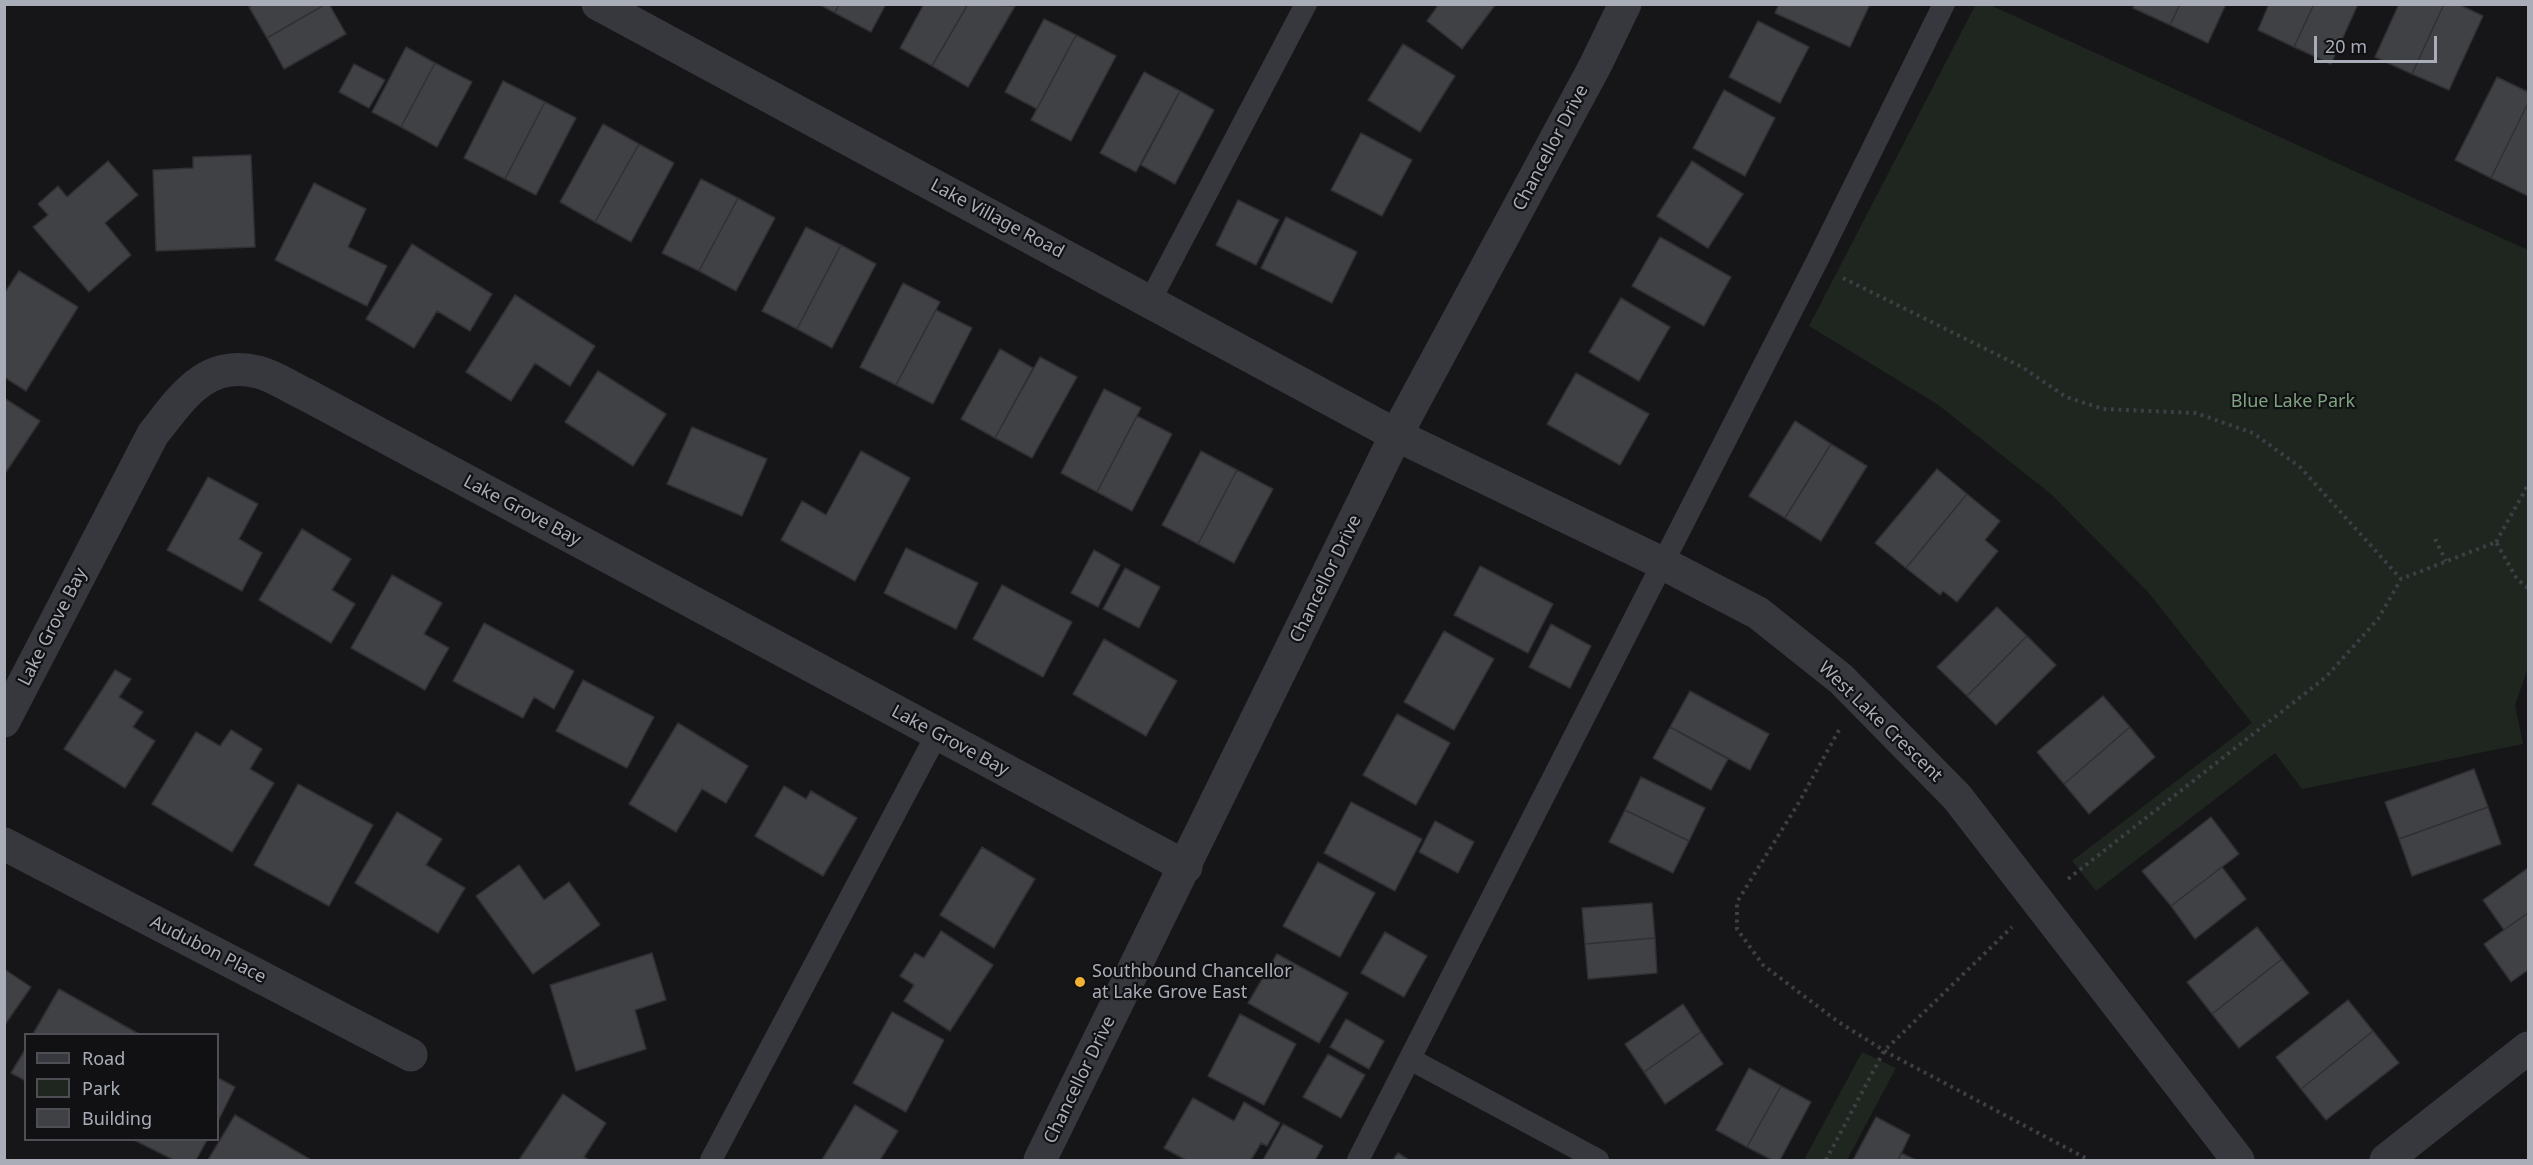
<!DOCTYPE html>
<style>
body{margin:0}
#map{position:relative;width:2533px;height:1165px;overflow:hidden;background:#161618;font-family:"Noto Sans",sans-serif}
canvas{display:block}
.frame{position:absolute;inset:0;border:6px solid #a8adb8;pointer-events:none}
.legend{position:absolute;left:24px;top:1033px;width:195px;height:108px;box-sizing:border-box;background:#111113;border:2px solid #4d4f55;margin:0;padding:8px 10px;list-style:none;font-size:18px;color:#a8adb8}
.legend li{display:flex;align-items:center;gap:12px;height:30px}
.legend b{width:30px;border:2px solid #4d4f55}
.scale{position:absolute;left:2314px;top:36px;width:123px;height:27px;box-sizing:border-box;border:3px solid #a8adb8;border-top:0;padding-left:8px;font-size:18px;line-height:21px;white-space:nowrap;color:#a8adb8;-webkit-text-stroke:4px #111113;paint-order:stroke}
</style>
<div id="map">
<canvas width="2533" height="1165"></canvas>
<div class="frame"></div>
<ul class="legend">
<li><b style="height:8px;background:#37383d"></b>Road</li>
<li><b style="height:16px;background:#1e261f"></b>Park</li>
<li><b style="height:16px;background:#404145"></b>Building</li>
</ul>
<div class="scale">20 m</div>
</div>
<script>
const ctx = document.querySelector('canvas').getContext('2d');
ctx.lineJoin = 'round';
function fill(path, color) {
  ctx.fillStyle = color;
  ctx.fill(path, 'evenodd');
}
function trace(path, color, width, dash) {
  ctx.strokeStyle = color;
  ctx.lineWidth = width;
  ctx.lineCap = dash ? 'butt' : 'round';
  ctx.setLineDash(dash || []);
  ctx.stroke(path);
}
function label(font, color, halo, rows, align = 'center') {
  ctx.font = font + ' "Noto Sans",sans-serif';
  ctx.lineWidth = 4.5;
  ctx.setLineDash([]);
  ctx.textBaseline = 'middle';
  ctx.strokeStyle = halo;
  ctx.fillStyle = color;
  for (const [text, x, y, turn = 0] of rows) {
    ctx.save();
    ctx.translate(x, y);
    ctx.rotate((+turn || 0) * Math.PI / 180);
    ctx.textAlign = isNaN(turn) ? turn : align;
    if (halo) ctx.strokeText(text, 0, 0);
    ctx.fillText(text, 0, 0);
    ctx.restore();
  }
}
const green = new Path2D(`
 M1976,4l14,1 538,245v418l-13,37 8,39 -221,45 -27,-36 -179,138 -24,-30 180,-138 -104,-131 -97,-98 -114,-90 -128,-78z
 M1862,1052l34,16 -49,92h-43z`);
const building = new Path2D(`
 M255,4h71l-59,34 -18,-31z
 M326,4h3l17,30 -62,35 -17,-31z
 M819,4h20l-4,9z
 M839,4h47l-15,28 -36,-19z
 M924,4h44l-36,62 -32,-18z
 M968,4l47,2 -47,81 -36,-21z
 M1439,4h57l-34,45 -35,-28z
 M1779,4h91l-20,43 -75,-34z
 M2135,4h45l-10,21 -37,-17z
 M2180,4h46l-18,39 -38,-18z
 M2269,4h45l-20,43 -36,-17z
 M2314,4h44l-27,60 -37,-17z
 M2399,4h45l-32,70 -37,-17z
 M2444,4h14l25,12 -34,74 -37,-16z
 M1044,19l32,16 -39,74 -32,-17z
 M1758,21l51,26 -29,56 -51,-26z
 M1076,35l40,21 -45,85 -40,-21z
 M1403,44l52,32 -35,56 -52,-32z
 M406,47l29,16 -34,64 -29,-15z
 M435,63l37,19 -35,65 -36,-20z
 M354,64l31,16 -16,28 -30,-16z
 M1144,72l36,19 -44,81 -36,-19z
 M2497,77l31,15v11l-37,75 -36,-18z
 M503,81l42,21 -40,77 -41,-21z
 M1724,90l51,28 -30,58 -52,-28z
 M1180,91l34,19 -39,74 -34,-19z
 M545,102l31,16 -40,77 -31,-16z
 M2528,103v93l-37,-18z
 M603,124l36,20 -44,78 -35,-20z
 M1361,133l51,27 -30,56 -51,-26z
 M639,144l35,19 -43,79 -36,-20z
 M251,155l4,92 -99,4 -3,-81 40,-2v-11z
 M108,161l30,34 -33,28 26,32 -42,37 -56,-65 15,-12 -10,-11 20,-18 9,11z
 M1692,161l51,33 -35,54 -51,-32z
 M701,179l37,19 -39,73 -37,-18z
 M314,183l52,26 -18,38 39,19 -20,40 -92,-46z
 M738,198l37,20 -39,73 -37,-20z
 M1238,200l41,20 -23,45 -40,-20z
 M1286,217l71,35 -25,51 -71,-35z
 M806,227l35,18 -44,84 -35,-18z
 M1660,237l71,40 -27,49 -72,-40z
 M412,244l80,50 -22,37 -33,-20 -23,37 -48,-29z
 M841,245l35,19 -44,84 -35,-19z
 M19,271l59,36 -52,84 -22,-14v-83z
 M903,283l37,19 -44,83 -36,-18z
 M515,295l80,51 -25,40 -35,-23 -24,38 -45,-29z
 M1621,298l49,29 -31,54 -50,-29z
 M936,310l36,18 -39,76 -37,-19z
 M1000,349l33,19 -38,70 -34,-19z
 M1040,357l37,20 -45,81 -37,-20z
 M598,371l68,43 -33,52 -68,-44z
 M1576,373l73,41 -29,51 -73,-41z
 M1104,389l37,19 -44,84 -36,-19z
 M4,398l36,23 -36,54z
 M1137,416l35,18 -40,77 -35,-19z
 M1795,421l36,23 -46,74 -36,-22z
 M692,427l75,32 -25,57 -75,-32z
 M1831,444l36,22 -46,75 -36,-23z
 M861,451l49,27 -55,103 -74,-41 21,-39 24,14z
 M1201,451l36,19 -39,74 -36,-19z
 M1937,469l30,25 -61,74 -31,-25z
 M1237,470l36,19 -39,74 -36,-19z
 M208,477l50,27 -19,35 23,14 -20,38 -75,-41z
 M1967,494l33,27 -15,19 13,11 -41,51 -14,-11 -3,4 -34,-27z
 M302,529l49,30 -19,31 23,14 -24,39 -72,-43z
 M906,548l72,35 -22,46 -72,-36z
 M1094,550l26,15 -22,42 -27,-14z
 M1480,566l73,38 -25,49 -74,-38z
 M1125,568l35,19 -21,41 -36,-19z
 M392,575l50,28 -18,31 25,14 -24,42 -74,-42z
 M1002,585l70,37 -29,55 -70,-38z
 M1997,607l30,29 -60,60 -30,-29z
 M484,623l90,48 -20,38 -20,-12 -11,21 -70,-37z
 M1551,624l40,22 -21,42 -41,-21z
 M1444,631l50,28 -40,71 -50,-28z
 M2027,636l29,29 -60,60 -29,-29z
 M1104,639l73,42 -31,55 -73,-42z
 M115,670l16,9 -12,18 24,15 -10,15 22,14 -30,47 -61,-39z
 M583,680l71,37 -27,51 -71,-37z
 M1690,691l79,43 -19,36 -80,-43z
 M2103,696l27,31 -66,57 -27,-32z
 M1397,714l53,29 -34,62 -53,-30z
 M678,723l70,43 -22,37 -24,-14 -26,43 -47,-28z
 M1670,727l58,32 -17,31 -58,-32z
 M2130,727l25,30 -66,57 -25,-30z
 M231,730l31,19 -12,20 24,14 -42,69 -80,-48 44,-72 24,14z
 M2474,769l14,38 -89,32 -14,-37z
 M1641,777l64,31 -16,33 -64,-31z
 M298,784l75,41 -44,81 -75,-41z
 M784,786l22,13 5,-8 46,27 -34,58 -68,-40z
 M1351,802l71,37 -27,52 -71,-38z
 M2488,807l13,37 -89,32 -13,-37z
 M1625,810l64,31 -16,32 -64,-31z
 M397,812l45,27 -16,26 39,23 -27,45 -83,-50z
 M2211,817l28,37 -68,52 -29,-35z
 M1435,821l39,21 -16,31 -39,-21z
 M982,847l53,32 -41,69 -54,-33z
 M1318,862l57,31 -35,64 -57,-31z
 M519,865l25,35 25,-18 31,43 -67,49 -57,-78z
 M2222,867l24,32 -51,40 -24,-33z
 M2528,868v45l-24,17 -21,-30z
 M1652,903l3,35 -70,6 -3,-36z
 M2528,913v57l-17,12 -27,-38z
 M2257,927l25,32 -70,55 -25,-32z
 M941,931l52,34 -43,66 -46,-30 10,-16 -14,-9 15,-23 9,5z
 M1385,932l42,24 -23,41 -43,-24z
 M1655,938l2,35 -69,6 -3,-35z
 M652,953l14,47 -31,10 11,39 -70,22 -26,-86z
 M1277,954l71,39 -29,50 -71,-40z
 M2282,959l27,34 -70,55 -27,-34z
 M4,969l27,18 -27,39z
 M59,989l80,45h-106z
 M2348,1000l25,31 -72,58 -25,-32z
 M1683,1004l18,28 -57,40 -19,-28z
 M892,1012l52,28 -38,72 -53,-29z
 M1240,1014l56,30 -32,61 -56,-29z
 M1346,1019l38,22 -15,28 -39,-22z
 M2373,1031l26,32 -73,57 -25,-31z
 M1701,1032l22,32 -58,40 -21,-32z
 M26,1048v33l-15,-8z
 M1328,1054l37,21 -24,43 -38,-21z
 M1749,1068l32,18 -34,61 -31,-17z
 M218,1078l17,9 -17,34z
 M1781,1086l30,16 -31,58h-8l-25,-13z
 M563,1094l43,29 -22,34 5,3h-70z
 M1193,1098l41,23 10,-19 36,21 -13,23 -6,-3 -10,17h-65l-22,-12z
 M855,1105l43,26 -18,29h-58z
 M235,1115l76,45h-103z
 M1876,1117l34,18 -12,25h-45z
 M1283,1124l40,22 -8,14h-52z
 M134,1140h73l-11,20h-22z
 M1398,1153l11,7h-16z
 M1901,1153l15,7h-18z`);
const path = new Path2D(`
 M1843,278l179,89 44,30 37,12 93,4 57,20 47,34 101,112 95,-37 21,37 11,9
 M2435,539l11,22
 M2496,542l32,-57
 M1839,730l-41,74 -61,98v27l26,36 74,56 51,32 201,107
 M2068,879l258,-202 52,-58 23,-40
 M1826,1160l58,-109 128,-124`);
const service = new Path2D(`
 M1150,301l156,-297
 M1410,1059l188,101
 M711,1160l226,-426
 M1358,1160l459,-899 127,-257`);
const minor = new Path2D(`
 M598,4l798,431 266,128 96,50 83,66 116,118 281,363
 M4,721l149,-287c29,-36 52,-75 105,-62 16,4 32,15 47,22l881,473
 M4,844l407,211
 M2386,1160l142,-112`);
const tertiary = new Path2D(`
 M1040,1160l356,-725 199,-369 30,-62`);
const markers = [
 [1080,982,6,"#f2b134"]
];
const streetNames = [
 ["Chancellor Drive",1551,148,-62],
 ["Lake Village Road",997,219,28],
 ["Lake Grove Bay",522,511,28],
 ["Chancellor Drive",1326,579,-64],
 ["Lake Grove Bay",53,627,-63],
 ["West Lake Crescent",1880,722,44],
 ["Lake Grove Bay",950,741,28],
 ["Audubon Place",208,950,27],
 ["Chancellor Drive",1080,1080,-64]
];
const parkNames = [
 ["Blue Lake Park",2293,402]
];
const poiNames = [
 ["Southbound Chancellor",1092,972],
 ["at Lake Grove East",1092,993]
];
fill(green, '#1e261f');
fill(building, '#404145');
trace(building, '#303034', 1.5);
trace(path, '#3d3f44', 4, [3, 4.5]);
trace(service, '#37383d', 22);
trace(minor, '#37383d', 33);
trace(tertiary, '#37383d', 33);
for (const [x, y, r, color] of markers) {
  const dot = new Path2D();
  dot.arc(x, y, r, 0, 2 * Math.PI);
  ctx.fillStyle = color;
  ctx.fill(dot);
  trace(dot, '#111113', 2);
}
label('18px', '#a8adb8', '#111113', streetNames);
label('18px', '#7fa381', '#111113', parkNames);
label('18px', '#a8adb8', '#111113', poiNames, 'left');
</script>
